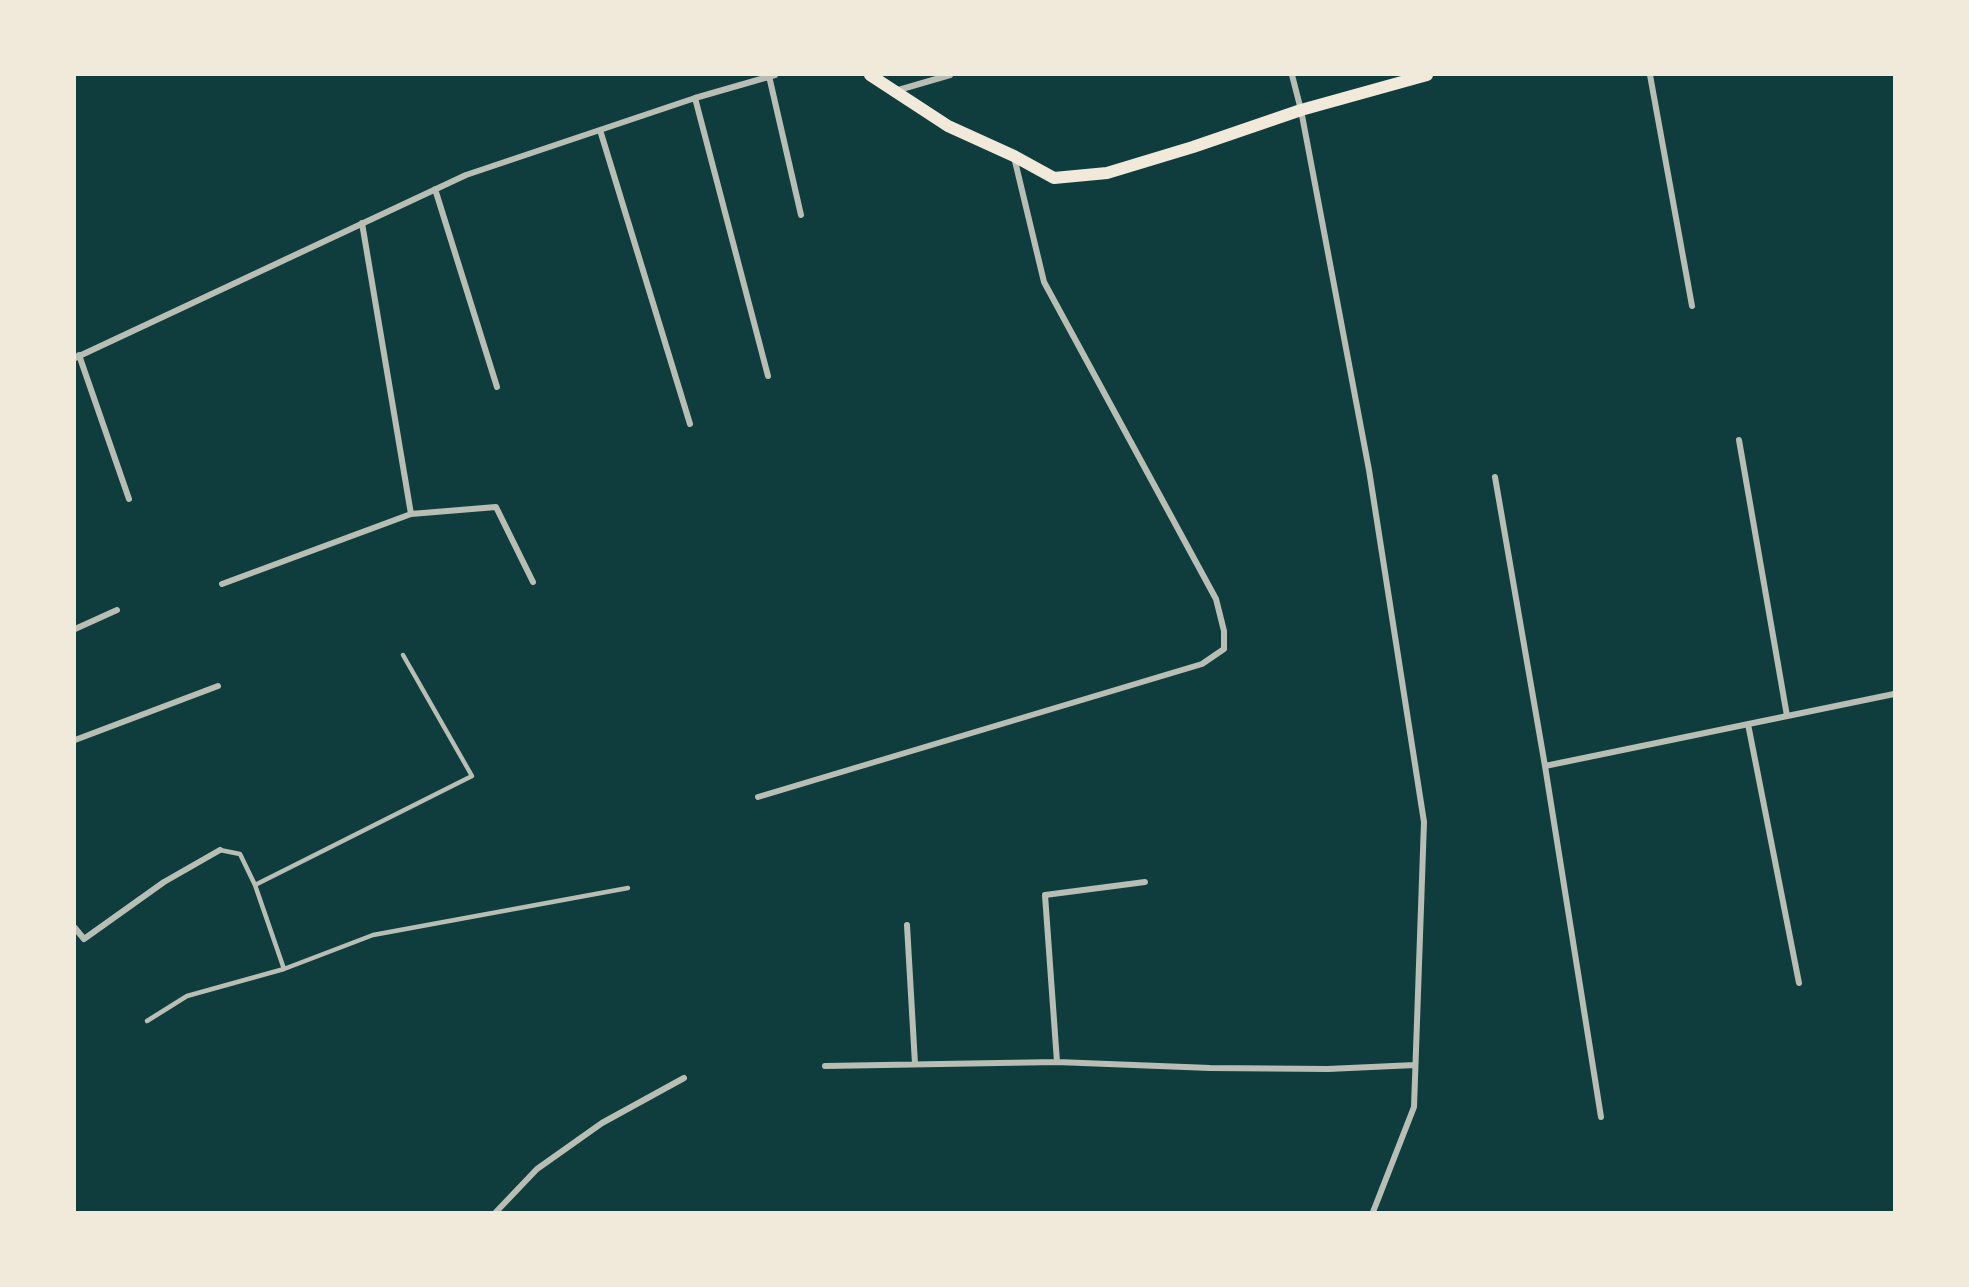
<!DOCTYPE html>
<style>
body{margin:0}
#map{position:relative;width:1969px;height:1287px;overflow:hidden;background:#0f3d3e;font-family:"DejaVu Sans",sans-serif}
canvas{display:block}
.frame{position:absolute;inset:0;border:76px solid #f1e9da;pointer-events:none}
</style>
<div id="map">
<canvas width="1969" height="1287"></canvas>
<div class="frame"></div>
</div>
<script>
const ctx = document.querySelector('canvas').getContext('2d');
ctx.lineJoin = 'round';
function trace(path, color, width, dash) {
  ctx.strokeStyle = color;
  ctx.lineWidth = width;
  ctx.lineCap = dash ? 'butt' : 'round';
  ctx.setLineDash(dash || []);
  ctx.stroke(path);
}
const service = new Path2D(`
 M220,850l20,4 15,31 29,84 89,-34 255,-47
 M255,885l217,-109 -69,-121
 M147,1021l40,-25 97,-27`);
const minor = new Path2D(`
 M1292,75l9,35 68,360 55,352 -10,285 -41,105
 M1650,75l42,231
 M769,76l32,139
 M895,91l55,-16
 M695,98l73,278
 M600,130l90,294
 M435,189l62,198
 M79,355l50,144
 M75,358l391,-183 229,-77 80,-23
 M1739,440l48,276
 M1495,477l50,289 56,351
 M411,514l85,-7 37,75
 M222,584l189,-70 -49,-291
 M75,629l42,-19
 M1748,724l51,259
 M75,740l143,-54
 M1545,766l349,-72
 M758,797l444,-133 22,-15v-18l-8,-32 -172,-317 -30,-125
 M907,925l8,139
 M75,928l9,11 80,-57 56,-32
 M1057,1062l-12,-167 100,-13
 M825,1066l232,-4 153,6 118,1 87,-4
 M496,1212l41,-43 65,-46 82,-45`);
const secondary = new Path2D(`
 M870,75l78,51 66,30 40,22 53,-5 86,-26 108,-37 126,-35`);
trace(service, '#b8beb3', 4.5);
trace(minor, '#b8beb3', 6);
trace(secondary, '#f1e9da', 12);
</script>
